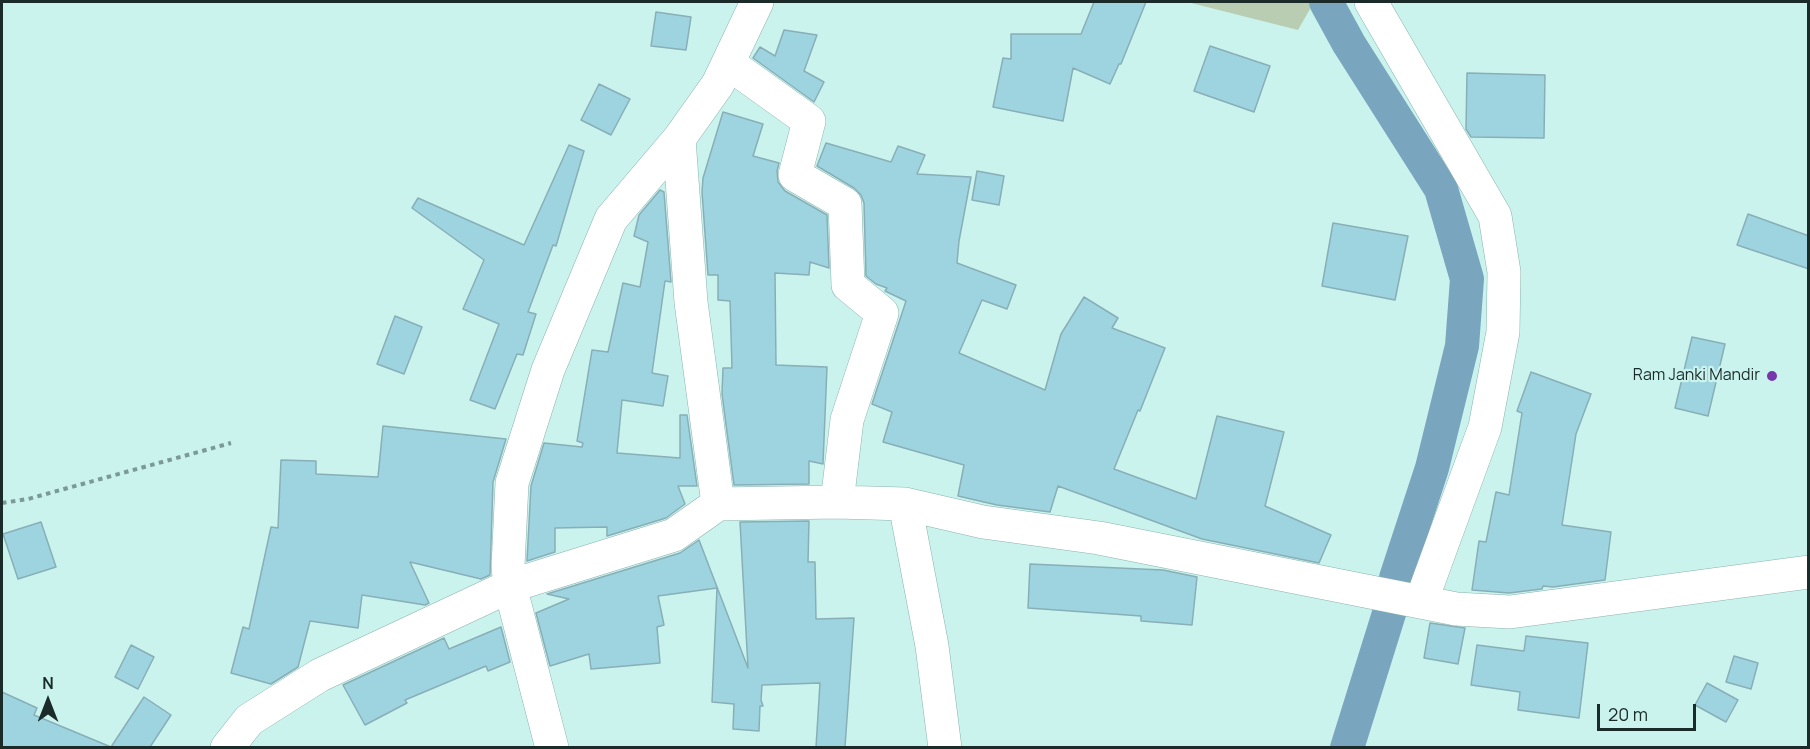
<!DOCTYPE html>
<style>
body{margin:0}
#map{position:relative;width:1810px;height:749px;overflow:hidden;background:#caf3ee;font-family:Manrope,sans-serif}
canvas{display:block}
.frame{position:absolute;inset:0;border:3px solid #1b2b29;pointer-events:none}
.north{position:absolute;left:18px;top:671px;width:60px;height:60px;-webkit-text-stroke:4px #caf3ee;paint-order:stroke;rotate:0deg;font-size:16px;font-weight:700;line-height:24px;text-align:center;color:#1b2b29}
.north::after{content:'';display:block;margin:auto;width:21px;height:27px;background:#1b2b29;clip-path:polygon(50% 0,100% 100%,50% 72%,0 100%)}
.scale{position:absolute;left:1597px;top:704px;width:99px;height:27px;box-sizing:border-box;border:3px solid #1b2b29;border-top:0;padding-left:8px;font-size:18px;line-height:21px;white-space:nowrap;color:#1b2b29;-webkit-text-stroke:4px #caf3ee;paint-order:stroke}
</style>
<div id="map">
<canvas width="1810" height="749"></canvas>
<div class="frame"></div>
<div class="north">N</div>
<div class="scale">20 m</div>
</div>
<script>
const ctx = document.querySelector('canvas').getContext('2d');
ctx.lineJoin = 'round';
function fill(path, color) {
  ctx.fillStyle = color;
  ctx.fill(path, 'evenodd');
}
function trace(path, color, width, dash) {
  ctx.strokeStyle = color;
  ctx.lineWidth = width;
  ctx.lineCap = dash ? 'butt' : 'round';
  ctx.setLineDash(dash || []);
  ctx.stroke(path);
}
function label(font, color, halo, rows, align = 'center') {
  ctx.font = font + ' Manrope,sans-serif';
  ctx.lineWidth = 4.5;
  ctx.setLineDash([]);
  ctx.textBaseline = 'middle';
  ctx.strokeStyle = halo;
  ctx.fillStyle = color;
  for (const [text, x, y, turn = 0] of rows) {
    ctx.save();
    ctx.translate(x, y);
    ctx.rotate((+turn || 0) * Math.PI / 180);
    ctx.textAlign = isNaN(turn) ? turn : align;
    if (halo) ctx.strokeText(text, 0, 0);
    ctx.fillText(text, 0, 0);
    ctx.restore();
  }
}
const green = new Path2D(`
 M1187,2h127l-16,28z`);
const canal = new Path2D(`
 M1326,2l23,42 92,145 26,90 -5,67 -30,122 -36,110
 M1347,748l44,-141`);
const building = new Path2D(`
 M1094,2h52l-25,62h-2l-9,20 -37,-16 -10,53 -70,-14 10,-49 8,1v-25h70z
 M656,12l35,5 -5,33 -35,-4z
 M784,30l33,5 -13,36 20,11 -10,20 -61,-44 7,-11 15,9z
 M1210,46l60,20 -16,46 -60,-21z
 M1467,73l78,2 -1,63 -73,-1 -5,-8z
 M599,84l31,15 -19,36 -30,-15z
 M723,112l40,12 -10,32 26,7 -2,8 1,11 7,9 42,24 2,53 -19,-6 -1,13 -34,-2 1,92 51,2 -4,97 -14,-3v23l-75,1 -12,-91 1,-26h9l-2,-67 -12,-1v-25h-10l-6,-83 1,-14z
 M826,143l65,19 7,-16 27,9 -8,19 54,3 -12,64 -2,22 59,22 -9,24 -25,-9 -23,53 86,37 16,-56 23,-37 34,21 -6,10 53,20 -25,63 -2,-1 -24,59 82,30 21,-83 67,16 -19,74 66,29 -12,28 -117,-24 -144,-53 -8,26 -53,-7 -39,-9 6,-31 -81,-23 9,-30 -20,-8 34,-103 -21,-10 2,-3 -11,-4 -10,-8 -2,-73 -3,-8 -7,-7 -37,-22z
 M569,145l15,6 -28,95 -3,-1 -25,67 8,2 -13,41 -6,-1 -22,55 -25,-9 29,-76 -36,-15 21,-49 -72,-52 6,-10 106,47z
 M977,171l27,5 -5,29 -27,-5z
 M660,190l4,2 7,90 -6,-1 -13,92 16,3 -5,30 -41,-6 -5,53 63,5v-43h7l10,71h-19l7,18 -19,14 -59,18v-9l-52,1v24l-28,9 4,-75 13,-43 38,4 1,-4 -6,-2 15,-91 16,2 15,-69 17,4 8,-45 -14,-6 5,-21z
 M1748,214l61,22v33l-72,-24z
 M1333,223l75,13 -13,64 -73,-14z
 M395,316l27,11 -18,47 -27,-10z
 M1692,337l33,7 -17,72 -33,-8z
 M1531,372l60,22 -15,40 -14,91 49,7 -6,48 -52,7 -10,-1 -1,3 -33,4 -37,-3 7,-49 7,1 10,-50 13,3 13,-82 -5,-2z
 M383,426l123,13 -13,43 -3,93 -9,4 -71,-17 19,41 -4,2 -63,-10 -4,33 -48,-7 -12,46 -27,17 -40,-11 12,-46 6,2 22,-102 7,1 3,-68 35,1v13l62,3z
 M809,521l-1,41h7l1,57 38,-1 -9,129h-29l4,-64 -58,2 -1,15 2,6h-3l-1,25 -26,-2 1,-25 -22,-2 5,-114 -59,8 6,29 -7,2 3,36 -69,6 -2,-15 -39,12 -14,-53 33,-14 -22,-5 133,-41 19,-13 49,128 -8,-146z
 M41,522l15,45 -38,12 -15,-45z
 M1030,564l133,6 34,7 -5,48 -51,-4v-5l-113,-8z
 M1430,623l35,5 -7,36 -34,-6z
 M501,627l9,35 -22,9 -2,-5 -81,34 2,3 -42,22 -22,-40 101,-47 5,11z
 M1526,636l62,7 -9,75 -61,-8 2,-18 -49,-7 6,-40 47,6z
 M131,645l23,12 -16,32 -23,-12z
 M1734,656l24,7 -7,26 -25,-7z
 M1707,683l31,17 -12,22 -31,-17z
 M2,692l35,16 -3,7 77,32h-109z
 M144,697l27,18 -21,32h-39z`);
const path = new Path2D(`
 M2,503l26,-4 203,-56`);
const minor = new Path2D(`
 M1371,2l124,214 9,56 -1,60 -18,95 -64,175
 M728,63l81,58 -14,54 50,29 3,81 34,28 -35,107 -10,82
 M679,139l12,163 27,202
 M905,504l27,142 13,102
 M227,748l22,-28 71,-45 190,-89 164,-51 44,-31 119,-2 68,2 78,18 116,16 357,71 54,3 298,-40
 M552,748l-42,-162 -2,-20 4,-83 36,-113 63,-151 68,-80 39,-55 39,-82`);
const markers = [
 [1772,376,6,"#7736ab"]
];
const poiNames = [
 ["Ram Janki Mandir",1760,376]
];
fill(green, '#b9cdb3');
trace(canal, '#7aa5be', 34);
fill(building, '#9dd4df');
trace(building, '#88afb7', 1.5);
trace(minor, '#8bb3ae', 34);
trace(path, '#7b9995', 4, [4.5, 4.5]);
trace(minor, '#fff', 33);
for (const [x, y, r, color] of markers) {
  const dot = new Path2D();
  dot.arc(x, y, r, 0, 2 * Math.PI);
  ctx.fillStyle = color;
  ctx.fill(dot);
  trace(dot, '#caf3ee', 2);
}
label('16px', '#1b2b29', '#caf3ee', poiNames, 'right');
</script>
